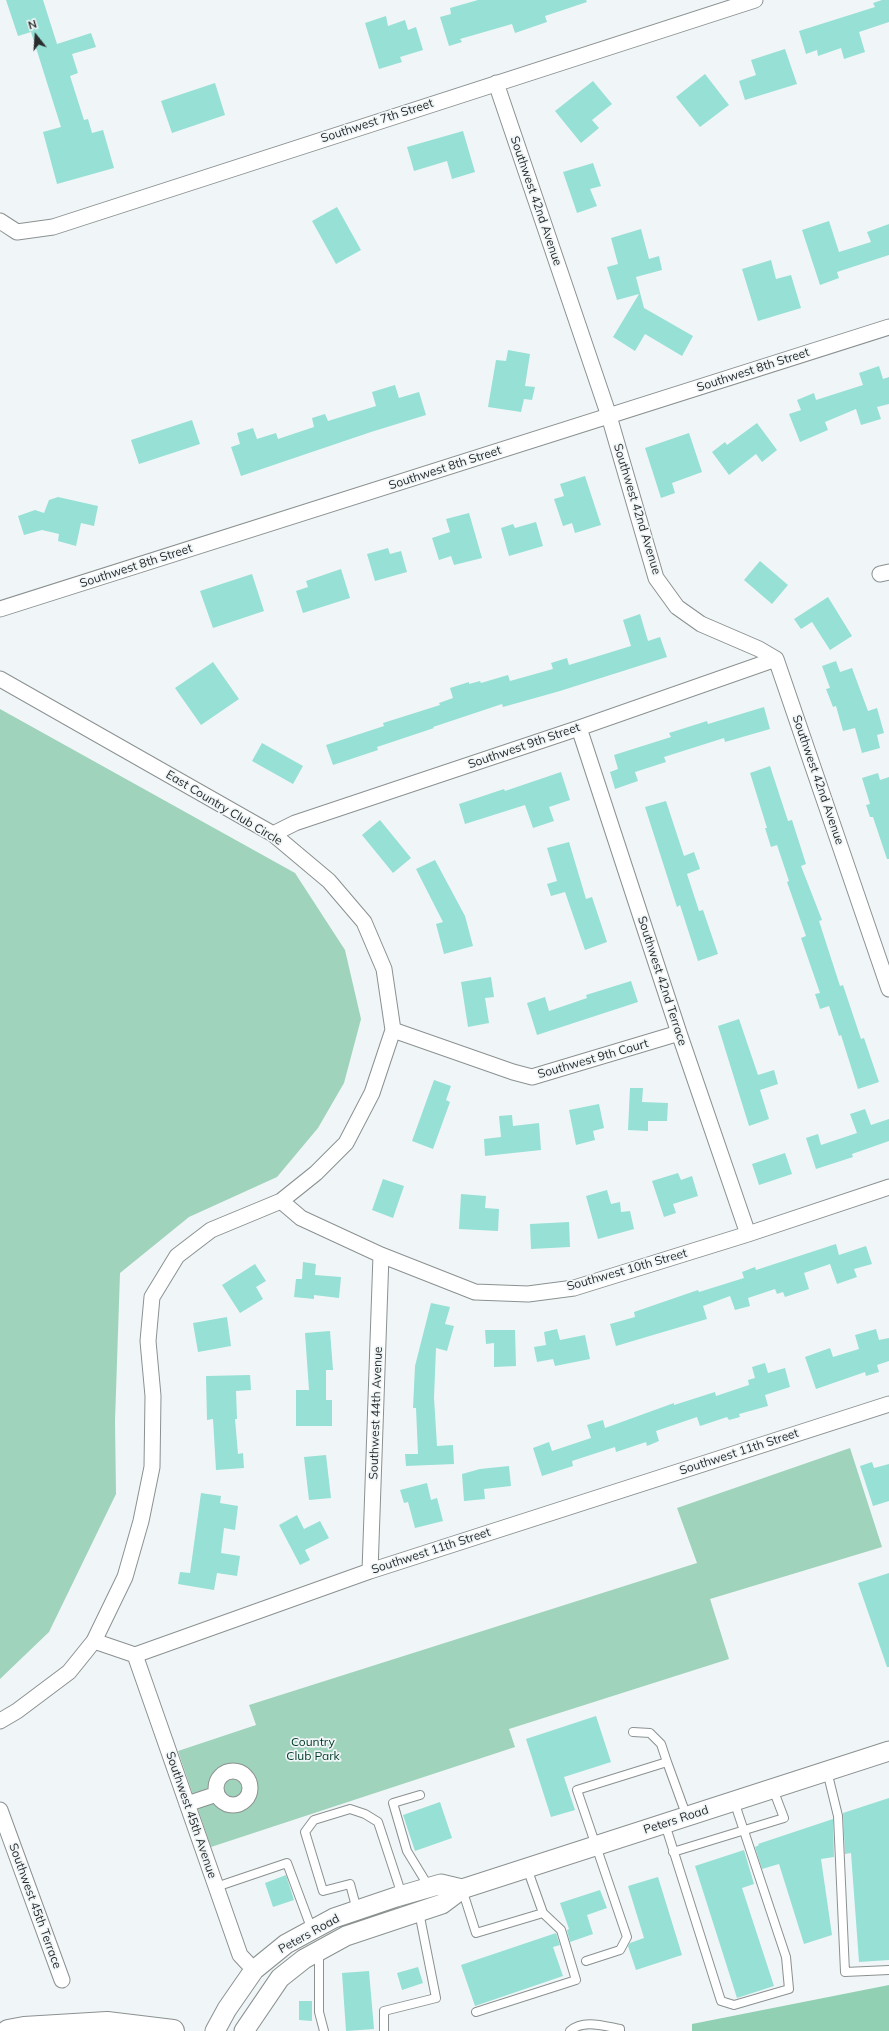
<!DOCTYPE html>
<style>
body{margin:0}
#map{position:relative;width:889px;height:2031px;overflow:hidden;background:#f0f6f7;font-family:Mulish,sans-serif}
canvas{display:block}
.north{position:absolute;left:16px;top:16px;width:40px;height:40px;-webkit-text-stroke:3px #f0f6f7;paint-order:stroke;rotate:343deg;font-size:11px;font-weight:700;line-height:16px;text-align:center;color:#292b2c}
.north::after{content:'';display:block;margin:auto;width:14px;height:18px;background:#292b2c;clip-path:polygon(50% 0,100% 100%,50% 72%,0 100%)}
</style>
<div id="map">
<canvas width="889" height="2031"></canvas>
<div class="north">N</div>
</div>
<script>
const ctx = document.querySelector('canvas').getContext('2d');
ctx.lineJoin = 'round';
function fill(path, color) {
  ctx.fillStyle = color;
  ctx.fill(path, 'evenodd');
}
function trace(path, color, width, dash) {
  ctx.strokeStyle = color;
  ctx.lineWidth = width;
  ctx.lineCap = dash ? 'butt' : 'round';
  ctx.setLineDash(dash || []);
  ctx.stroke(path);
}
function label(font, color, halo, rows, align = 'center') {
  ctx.font = font + ' Mulish,sans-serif';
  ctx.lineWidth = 3.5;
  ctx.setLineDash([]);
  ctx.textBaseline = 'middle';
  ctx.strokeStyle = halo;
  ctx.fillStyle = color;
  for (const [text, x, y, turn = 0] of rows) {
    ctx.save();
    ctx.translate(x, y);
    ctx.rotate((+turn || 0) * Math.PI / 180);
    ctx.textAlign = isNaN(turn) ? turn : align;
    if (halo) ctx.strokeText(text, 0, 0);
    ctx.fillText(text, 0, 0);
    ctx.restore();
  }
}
const green = new Path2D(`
 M0,709l295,164 50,77 16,69 -17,64 -26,45 -41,49 -88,40 -69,56 -5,148 1,73 -67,138 -49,47z
 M850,1448l32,99 -172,52 19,60 -220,70 6,18 -304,100 -33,-96 78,-26 -7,-20 448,-142 -20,-55z`);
const forest = new Path2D(`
 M889,1985v46h-197v-7z`);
const building = new Path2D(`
 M6,0h37l14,44 34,-11 5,14 -24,7 6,19 -8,3 14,44 4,-1 4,14 11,-3 11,38 -57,16 -14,-52 18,-5 -30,-95 -13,4z
 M478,0h108l1,2 -42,14 2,6 -32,11 -3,-9 -52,15 2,3 -13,4 -9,-29 11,-3 -1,-6z
 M882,0h7v22l-30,10 6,20 -21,7 -3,-11 -23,8 -1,-6 -11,4 -7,-23 76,-24 -2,-4z
 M386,16l2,10 17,-6 3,10 8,-3 7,23 -23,7 2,5 -23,7 -14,-46z
 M785,49l12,35 -52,16 -6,-19 17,-6 -5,-15z
 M705,74l24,31 -29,22 -24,-30z
 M593,81l19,23 -20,16 7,8 -18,15 -26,-32z
 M215,83l10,32 -53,18 -11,-32z
 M463,131l12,41 -23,7 -5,-18 -33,10 -7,-24z
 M593,163l8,23 -11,3 7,17 -20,7 -14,-41z
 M337,207l24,43 -25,14 -24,-43z
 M829,221l10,31 32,-10 -4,-10 22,-8v31l-52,17 2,6 -19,7 -18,-55z
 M641,229l8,30 10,-3 3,14 -26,7 8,31 49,28 -11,20 -37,-22 -10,17 -22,-14 26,-43 -22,6 -10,-33 11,-3 -7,-26z
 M771,260l5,19 15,-4 10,33 -43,13 -16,-52z
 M508,350l22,4 -5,32 10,1 -3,13 -8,-1 -3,13 -33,-5 8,-47 10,1z
 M879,366l4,13 6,-2v27l-12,3 4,12 -20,6 -5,-16 -31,13 3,8 -28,12 -11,-28 12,-4 -4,-10 17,-7 2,7 47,-15 -4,-12z
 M395,385l4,13 20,-6 7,23 -55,17 -130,44 -10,-29 9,-3 -3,-11 16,-5 4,11 19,-6 2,6 36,-12 -2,-9 13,-4 3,7 48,-15 -4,-14z
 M192,420l8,24 -61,20 -8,-24z
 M757,423l20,27 -15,12 -6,-8 -27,21 -17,-23 13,-10 2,3z
 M689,433l13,39 -30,11 3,10 -14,5 -16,-50z
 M585,476l16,49 -26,8 -3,-10 -9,3 -9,-27 10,-3 -4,-12z
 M58,497l40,9 -4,20 -13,-3 -5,23 -18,-5 1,-7 -17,-4 -18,5 -6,-19 17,-6 9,3 5,-13z
 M469,513l13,45 -28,7 -3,-9 -12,4 -7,-22 18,-6 -4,-13z
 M536,522l7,24 -34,10 -8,-28 12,-4 2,4z
 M388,548l2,6 11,-3 6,21 -32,9 -8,-27z
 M760,561l28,24 -16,19 -28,-24z
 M341,569l9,29 -47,15 -7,-22 12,-4 -2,-6z
 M252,574l12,37 -51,17 -13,-37z
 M828,597l24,39 -22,14 -18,-28 -11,7 -7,-10z
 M640,614l8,27 12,-4 7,20 -107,34 -57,16 -1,-3 -69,23 1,1 -57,19 1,3 -45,15 -7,-20 58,-19 -1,-3 57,-18 -1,-2 14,-5 -3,-10 19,-6v2l11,-3 1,2 27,-8 2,6 43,-12 -2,-6 16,-5 2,7 62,-19 -8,-26z
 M836,661l4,11 12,-4 16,43 9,-3 7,25 -7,2 3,13 -18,5 -7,-25 -12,3 -7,-25 -3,1 -7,-18 4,-1 -8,-22z
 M213,662l26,37 -38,26 -26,-37z
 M764,707l6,22 -45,13 -1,-4 -60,19 2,5 -31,10 3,9 -23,8 -5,-17 8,-3 -4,-14 57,-18 -2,-4 38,-12 1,3z
 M262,743l41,23 -10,18 -41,-23z
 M770,766l18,55 4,-1 14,44 -5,2 21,54 -3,1 21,65 3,-1 18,54 3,-1 15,44 -21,7 -17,-54 -2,1 -10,-30 -9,3 -5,-15 5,-1 -19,-55 5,-2 -19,-54 2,-1 -12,-36 -6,2 -6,-19h2l-17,-55z
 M561,772l9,28 -21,7 5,14 -21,7 -8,-23 -60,19 -6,-20 45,-15 1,2z
 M878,773l2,7 9,-3v82h-2l-14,-42h-3l-4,-12 4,-1 -8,-26z
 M666,801l18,55 10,-4 6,17 -13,5 12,37 4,-1 15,44 -20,7 -18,-56 -3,2 -32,-100z
 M380,820l31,38 -18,15 -31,-38z
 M569,842l17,57 6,-2 15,45 -22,8 -20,-58 -14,4 -4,-12 10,-3 -10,-33z
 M435,860l30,56 8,30 -29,8 -8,-30 7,-2 -27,-53z
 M491,977l3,20 -9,1 4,25 -21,4 -7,-45z
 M631,981l7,21 -101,33 -10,-32 18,-6 4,14 38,-13 -1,-3z
 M739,1019l19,56 16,-5 4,14 -18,6 9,29 -20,7 -31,-100z
 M434,1080l17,6 -5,14 4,2 -17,47 -21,-8z
 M630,1088h13l-1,14 26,1 -1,18h-19v10l-20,-1z
 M599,1104l5,24 -11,3 2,9 -19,5 -7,-35z
 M865,1109l6,16 18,-6v22l-37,13 1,3 -37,12 -10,-31 12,-4 3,11 36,-12 -7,-19z
 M512,1115l1,11 26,-3 2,27 -56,6 -1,-17 17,-2 -2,-21z
 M785,1153l7,21 -33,11 -7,-21z
 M678,1173l3,7 11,-4 6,20 -25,8 3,9 -12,4 -12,-36z
 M383,1179l21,7 -11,32 -21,-8z
 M607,1190l4,14 9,-2 1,10 9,-1 4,18 -36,10 -12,-43z
 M461,1194l25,2 -1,12 14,1 -1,22 -39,-2z
 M569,1222l1,25 -39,2 -1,-25z
 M836,1244l3,11 27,-9 6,18 -18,5 3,8 -20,7 -7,-20 -26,9 5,16 -24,8 -2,-5 -6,2 -2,-5 -27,9 2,8 -15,4 -5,-14 -27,10 4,13 -91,27 -6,-22 25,-7 -1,-5 64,-22 1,2 45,-14 -2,-6 13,-5 1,3z
 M303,1262l13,2 -1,11 26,2 -2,21 -25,-3v4l-20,-2 2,-18h6z
 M255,1264l11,17 -10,6 7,12 -23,14 -18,-28z
 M431,1303l19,4 -5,17 9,2 -7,25 -11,-3 -2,50 3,48 16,-1 1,19 -48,2 -1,-12h13l-2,-46h-3l2,-42z
 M227,1317l4,29 -33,6 -5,-29z
 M557,1329l3,11 25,-5 5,24 -35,7 -2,-7 -16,3 -3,-15 12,-2 -2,-13z
 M876,1329l3,11 10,-2v23l-12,4 2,7 -13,4 -1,-4 -49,17 -11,-32 25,-9 3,9 26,-8 -4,-14z
 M485,1330h30l1,36 -22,1v-24l-8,1z
 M330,1331l3,39h-7v30h6v26h-36v-36h13l-4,-57z
 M765,1363l3,10 17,-5 5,19 -25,8 3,11 -29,8 1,3 -11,3 -2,-3 -27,9 -3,-9 -41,14 3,10 -12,5 -1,-4 -30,10 -1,-5 -43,14 1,5 -31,10 -9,-28 16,-6 3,9 39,-13 -4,-13 16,-5 2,8 69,-25v2l41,-13 1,4 33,-11 -1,-5 7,-2 -3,-11z
 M250,1375l1,15 -15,1 1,28h-2l3,35 5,-1 1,15 -28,2 -3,-51 -6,1 -1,-44z
 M326,1455l5,43 -22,2 -5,-43z
 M872,1462l2,6 15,-4v37l-16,5 -13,-40z
 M509,1466l2,20 -27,3 1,10 -21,2 -2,-27 18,-5z
 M427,1483l4,17 6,-2 6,23 -28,7 -7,-26 -4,1 -4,-13z
 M201,1493l20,3 -1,7 18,3 -3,24 -11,-2 -3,25 19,3 -3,20 -20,-3 -3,17 -36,-6 2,-12 10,1z
 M297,1515l7,14 16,-8 9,17 -24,12 5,10 -10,5 -21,-40z
 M889,1573v94h-2l-29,-84z
 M596,1716l15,46 -47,15 11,33 -24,7 -25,-78z
 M889,1798v162l-30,2 -8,-109 -6,1 -2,-41z
 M440,1802l12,36 -37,13 -12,-36z
 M833,1819l1,38 -13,2 11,76 -28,9 -25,-80 -17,5 -7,-22 4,-2 -1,-1z
 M744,1850l10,34 -12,4 32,98 -37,12 -42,-132z
 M286,1875l8,25 -21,7 -8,-24z
 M658,1877l24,78 -46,15 -8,-24 2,-3 14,-5 -16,-52z
 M600,1890l7,18 -20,7 6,19 -23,8 -3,-12 2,-1 -9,-26z
 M556,1933l4,12 -7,2 10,29 -88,30 -14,-41z
 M418,1967l5,16 -21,7 -5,-17z
 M369,1971l5,58 -28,2 -4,-58z
 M299,2001h13v20l-13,-1z`);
const service = new Path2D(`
 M667,1762l20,55
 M827,1771l11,45 7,156 44,-2
 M420,1795l-27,8 14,48 22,36
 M665,1824l56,177 13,4 55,-16 -3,-32 -52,-156
 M673,1852l111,-34 -11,-29
 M216,1887l71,-24 25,67
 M462,1889l14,44 67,-20 -16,-45
 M357,1910l-7,-26 -27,7 -18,-59 9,-12 36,-11 15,5 13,8 24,73
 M319,1953v59l5,19
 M586,1961l34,-11 7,-13 -50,-147 90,-28 -6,-18 -11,-11 -17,-1
 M476,2012l100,-32 -15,-50 -18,-17
 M384,2031v-20l52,-13 -17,-86
 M570,2031c13,-12 34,-5 50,-2v2`);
const minor = new Path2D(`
 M496,83l113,333 47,162 21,29 24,17 58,25 17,10 113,330
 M0,221l17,11 36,-5 702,-227
 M880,574l9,-2
 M0,609l889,-282
 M0,679l273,155 56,47 35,41 20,47 9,61 -21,63 -26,50 -30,30 -35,28 -70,29 -34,26 -25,41 -4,44 5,55 -1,71 -11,54 -16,56 -31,64 -25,31 -52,39 -17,10
 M579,728l100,305 69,201
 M273,834l22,-11 284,-95 197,-69
 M393,1030l120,42 19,5 147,-44
 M281,1201l20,17 80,37 94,37 53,2 46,-6 174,-54 141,-47
 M370,1571l11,-316
 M94,1641l41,14 235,-84 519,-167
 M135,1655l105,300 14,15
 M216 1788a17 17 0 1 1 34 0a17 17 0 1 1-34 0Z
 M187,1804l30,-10
 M0,1810l62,170`);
const tertiary = new Path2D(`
 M215,2031l12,-22 27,-39 32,-26 48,-26 62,-21 45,-13 21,5
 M244,2031l36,-53 24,-19 42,-23 96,-32 20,-15 427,-138`);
const secondary = new Path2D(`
 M8,2031l16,-3 83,-5 66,8`);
const streetNames = [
 ["Southwest 7th Street",377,121,-18],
 ["Southwest 42nd Avenue",536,201,71],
 ["Southwest 8th Street",753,370,-18],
 ["Southwest 8th Street",445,468,-18],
 ["Southwest 42nd Avenue",637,509,73],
 ["Southwest 8th Street",136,566,-18],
 ["Southwest 9th Street",524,746,-19],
 ["Southwest 42nd Avenue",818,780,71],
 ["East Country Club Circle",224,808,31],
 ["Southwest 42nd Terrace",662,981,72],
 ["Southwest 9th Court",593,1059,-16],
 ["Southwest 10th Street",627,1270,-16],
 ["Southwest 44th Avenue",376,1413,-88],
 ["Southwest 11th Street",739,1452,-18],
 ["Southwest 11th Street",431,1551,-18],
 ["Southwest 45th Avenue",191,1815,71],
 ["Peters Road",676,1820,-18],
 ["Southwest 45th Terrace",35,1906,70],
 ["Peters Road",309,1934,-29]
];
const parkNames = [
 ["Country",313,1742],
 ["Club Park",313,1756]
];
fill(green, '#9fd3bb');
fill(forest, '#92d0b4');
fill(building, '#96e0d5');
trace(service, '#8b9191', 10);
trace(minor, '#8b9191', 17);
trace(tertiary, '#8b9191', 21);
trace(secondary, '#8b9191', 24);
trace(service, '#fff', 8);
trace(minor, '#fff', 15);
trace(tertiary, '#fff', 19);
trace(secondary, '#fff', 22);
label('12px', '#292b2c', '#f0f6f7', streetNames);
label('12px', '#013927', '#f0f6f7', parkNames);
</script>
